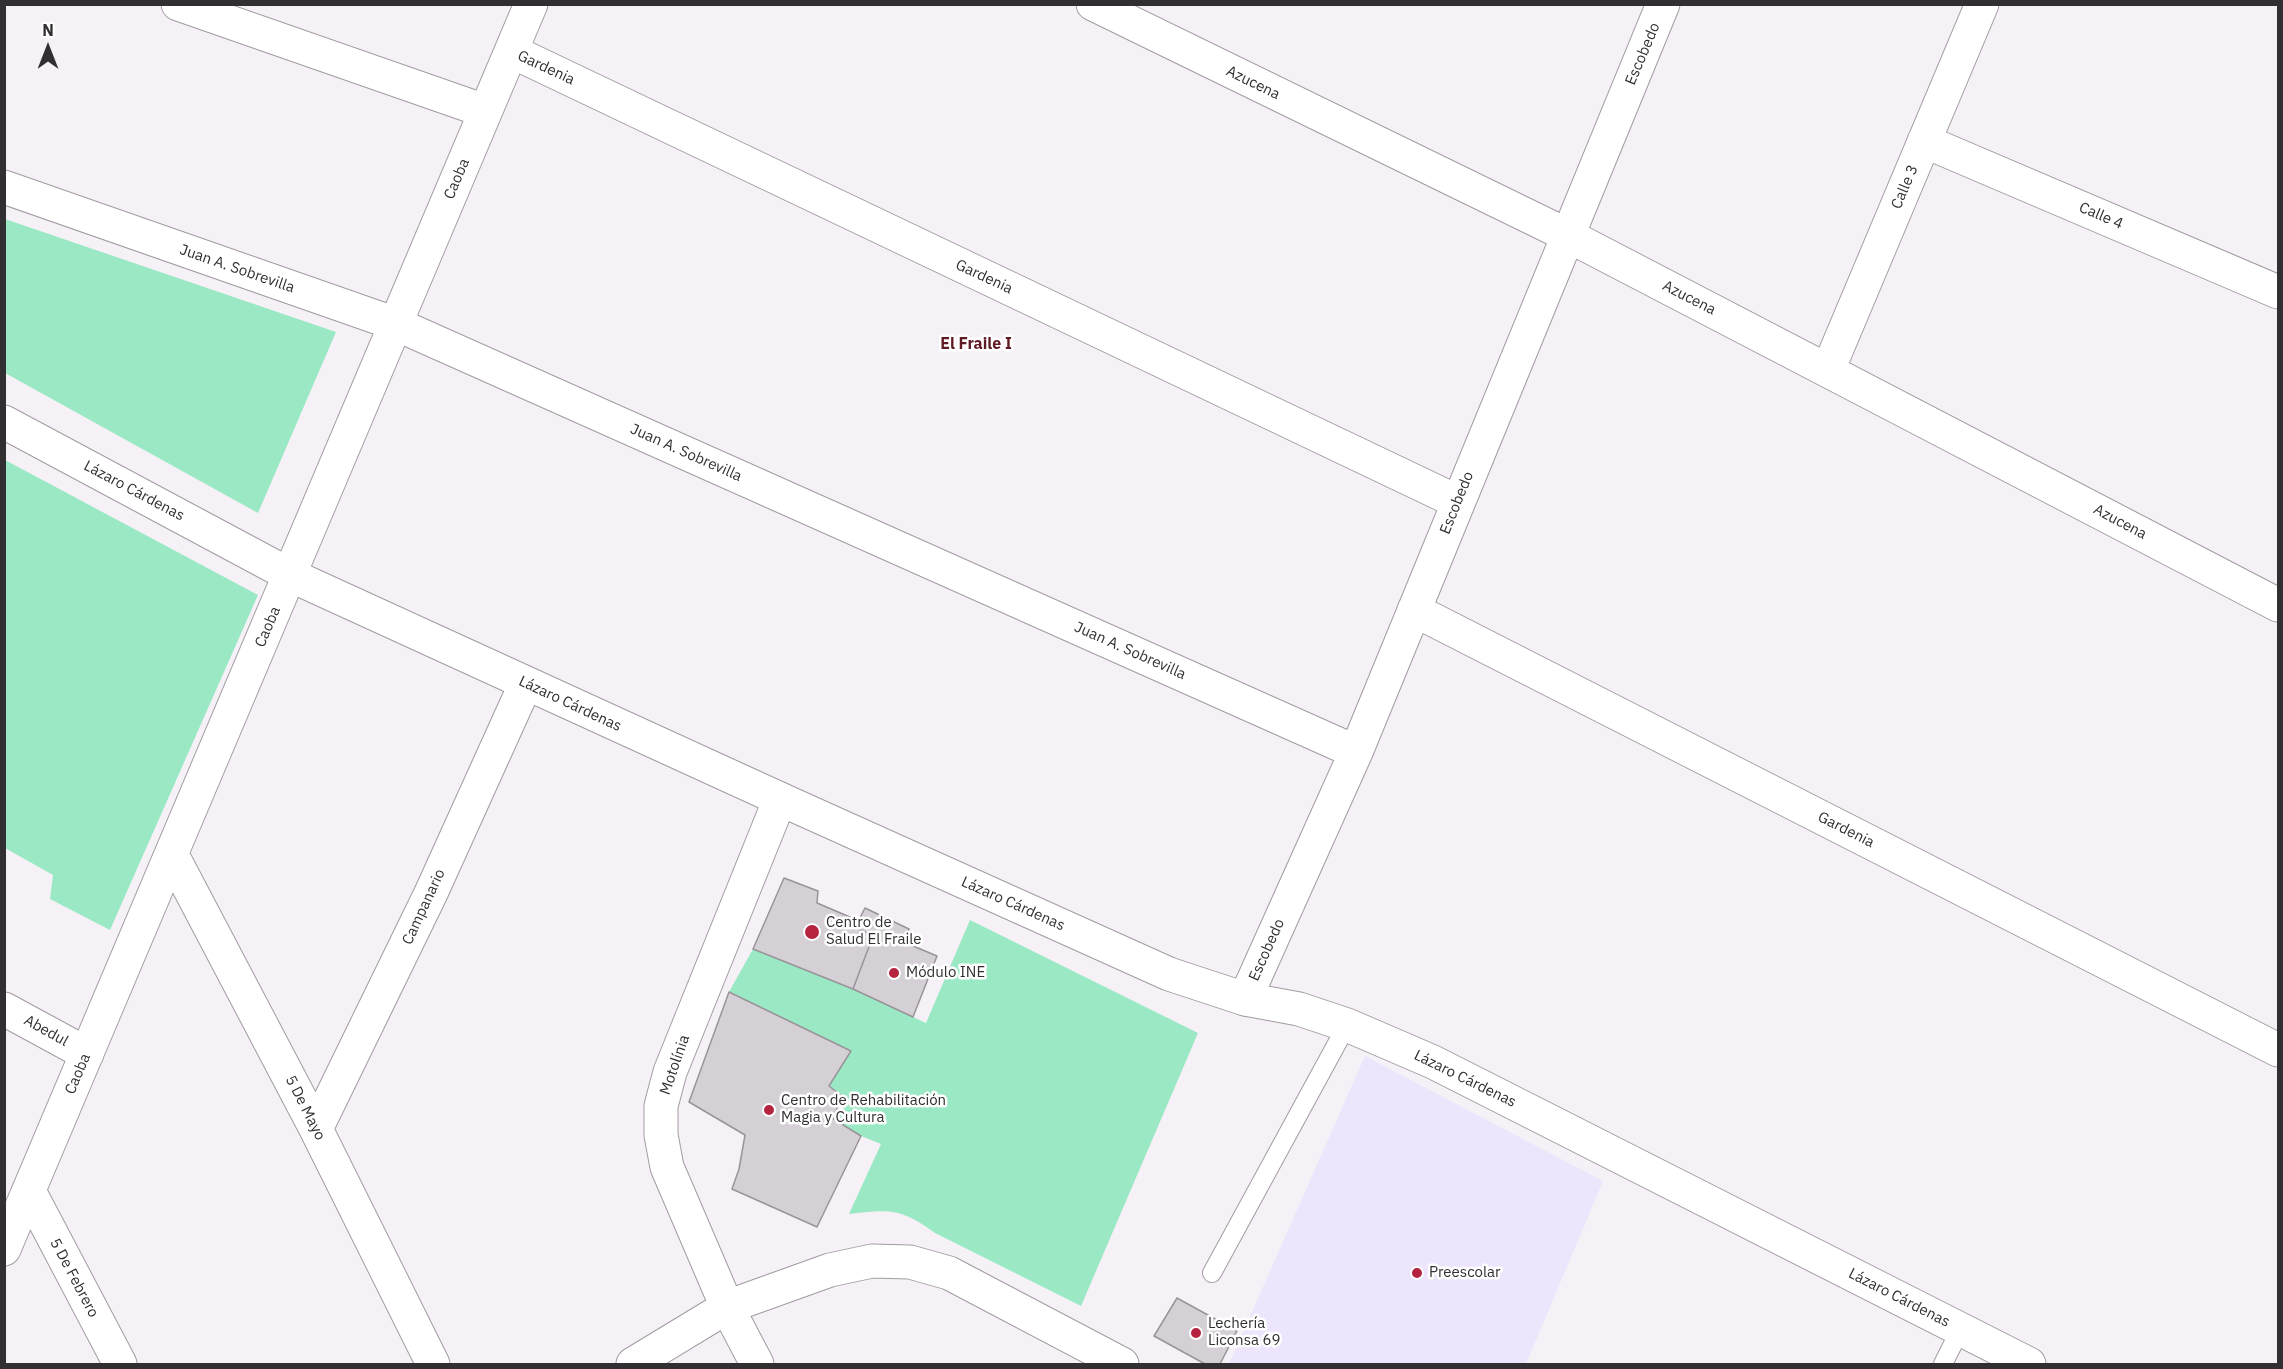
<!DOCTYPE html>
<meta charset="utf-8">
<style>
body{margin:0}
#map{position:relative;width:2283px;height:1369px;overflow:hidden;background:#f6f1f7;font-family:"IBM Plex Sans",sans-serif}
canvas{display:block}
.frame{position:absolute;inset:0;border:6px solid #312f31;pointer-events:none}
.north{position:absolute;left:18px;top:18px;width:60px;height:60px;-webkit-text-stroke:4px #fff;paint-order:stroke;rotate:0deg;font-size:16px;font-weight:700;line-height:24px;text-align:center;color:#312f31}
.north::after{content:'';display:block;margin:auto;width:21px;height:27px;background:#312f31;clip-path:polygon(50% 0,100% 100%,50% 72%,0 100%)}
</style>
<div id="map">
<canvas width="2283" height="1369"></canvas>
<div class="frame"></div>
<div class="north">N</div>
</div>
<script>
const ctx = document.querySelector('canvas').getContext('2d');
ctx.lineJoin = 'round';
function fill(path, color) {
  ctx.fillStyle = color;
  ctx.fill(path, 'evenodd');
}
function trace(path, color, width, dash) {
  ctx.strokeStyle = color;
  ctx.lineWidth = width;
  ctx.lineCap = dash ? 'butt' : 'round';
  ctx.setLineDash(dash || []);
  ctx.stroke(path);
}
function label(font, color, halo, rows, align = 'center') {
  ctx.font = font + ' "IBM Plex Sans",sans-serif';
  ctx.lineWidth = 5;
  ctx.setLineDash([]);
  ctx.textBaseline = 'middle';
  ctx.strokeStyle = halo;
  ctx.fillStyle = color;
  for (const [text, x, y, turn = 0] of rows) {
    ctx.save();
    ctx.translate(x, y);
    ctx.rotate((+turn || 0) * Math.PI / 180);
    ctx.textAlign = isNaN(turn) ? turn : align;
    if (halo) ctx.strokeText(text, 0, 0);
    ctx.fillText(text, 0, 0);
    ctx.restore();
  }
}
const education = new Path2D(`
 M1365,1056l238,125 -77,183h-297z`);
const green = new Path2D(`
 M5,219l331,113 -78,181 -253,-140z
 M5,460l253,135 -148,335 -60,-31 3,-24 -48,-27z
 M970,920l228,113 -117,273 -146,-73c-34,-25 -45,-24 -86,-19l32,-70 -20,-8 -29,-18 20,-16 -23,-16 22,-35 -122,-59 24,-43 100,40 73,34z`);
const building = new Path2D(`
 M784,878l34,13 -1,12 40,17 -2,7 18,9 -20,53 -100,-40z
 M865,908l44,21 -3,14 31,13 -24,61 -60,-28 20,-53 -18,-9z
 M729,992l122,59 -22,35 14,11 -11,21 29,18 -44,91 -85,-38 7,-20 6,-34 -56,-33z
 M1177,1298l60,33 -17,33h-15l-51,-28z`);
const service = new Path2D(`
 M1212,1273l135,-248
 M1943,1364l17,-34`);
const minor = new Path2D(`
 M178,4l307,107
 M1093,4l474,231 711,370
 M511,51l947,451
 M1924,141l354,151
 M4,187l392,137 960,428
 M1828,370l154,-366
 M4,422l286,153 490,224
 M1414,610l864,440
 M172,855l144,274 117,235
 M1245,999l111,-247 307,-748
 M4,1009l83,45
 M316,1129l115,-236 95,-210
 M29,1191l91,173
 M4,1249l527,-1245`);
const tertiary = new Path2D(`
 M633,1364l94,-57 103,-37 42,-9 38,1 39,11 173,91
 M757,1364l-30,-57 -60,-140 -6,-32v-29l9,-34 110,-273 389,175 76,25 54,10 48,16 86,37 596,302`);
const markers = [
 [812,932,8,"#b5233e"],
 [894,973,6,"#b5233e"],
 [769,1110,6,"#b5233e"],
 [1417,1273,6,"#b5233e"],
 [1196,1333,6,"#b5233e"]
];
const streetNames = [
 ["Escobedo",1643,54,-67],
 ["Gardenia",546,68,25],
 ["Azucena",1253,83,26],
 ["Caoba",457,179,-67],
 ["Calle 3",1905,187,-67],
 ["Calle 4",2101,216,23],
 ["Juan A. Sobrevilla",237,269,19],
 ["Gardenia",984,277,25],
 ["Azucena",1689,298,27],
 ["Juan A. Sobrevilla",686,453,24],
 ["Lázaro Cárdenas",134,491,28],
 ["Escobedo",1457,503,-68],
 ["Azucena",2120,522,28],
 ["Caoba",268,627,-67],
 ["Juan A. Sobrevilla",1130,651,24],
 ["Lázaro Cárdenas",570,704,25],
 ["Gardenia",1846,830,27],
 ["Lázaro Cárdenas",1013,904,24],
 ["Campanario",424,907,-65],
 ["Escobedo",1267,950,-66],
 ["Abedul",46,1031,29],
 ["Motolínia",675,1065,-71],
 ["Caoba",78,1074,-67],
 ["Lázaro Cárdenas",1465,1079,26],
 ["5 De Mayo",305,1108,63],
 ["5 De Febrero",74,1278,62],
 ["Lázaro Cárdenas",1899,1298,27]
];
const poiNames = [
 ["Centro de",826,923],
 ["Salud El Fraile",826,940],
 ["Módulo INE",906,973],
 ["Centro de Rehabilitación",781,1101],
 ["Magia y Cultura",781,1118],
 ["Preescolar",1429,1273],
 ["Lechería",1208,1324],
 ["Liconsa 69",1208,1341]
];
const neighbourhoodNames = [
 ["El Fraile I",976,344]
];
fill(education, '#ece5fb');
fill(green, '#9ae9c4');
fill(building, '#d4d0d5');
trace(building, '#999499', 1.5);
trace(service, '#a19ca1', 20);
trace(minor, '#a19ca1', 35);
trace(tertiary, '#a19ca1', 35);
trace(service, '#fff', 18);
trace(minor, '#fff', 33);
trace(tertiary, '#fff', 33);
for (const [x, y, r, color] of markers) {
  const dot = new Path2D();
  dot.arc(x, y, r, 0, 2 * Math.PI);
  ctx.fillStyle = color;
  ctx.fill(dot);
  trace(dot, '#fff', 2);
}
label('15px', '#312f31', '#fff', streetNames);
label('15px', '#312f31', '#fff', poiNames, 'left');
label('bold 16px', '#5f1a23', '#fff', neighbourhoodNames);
</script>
